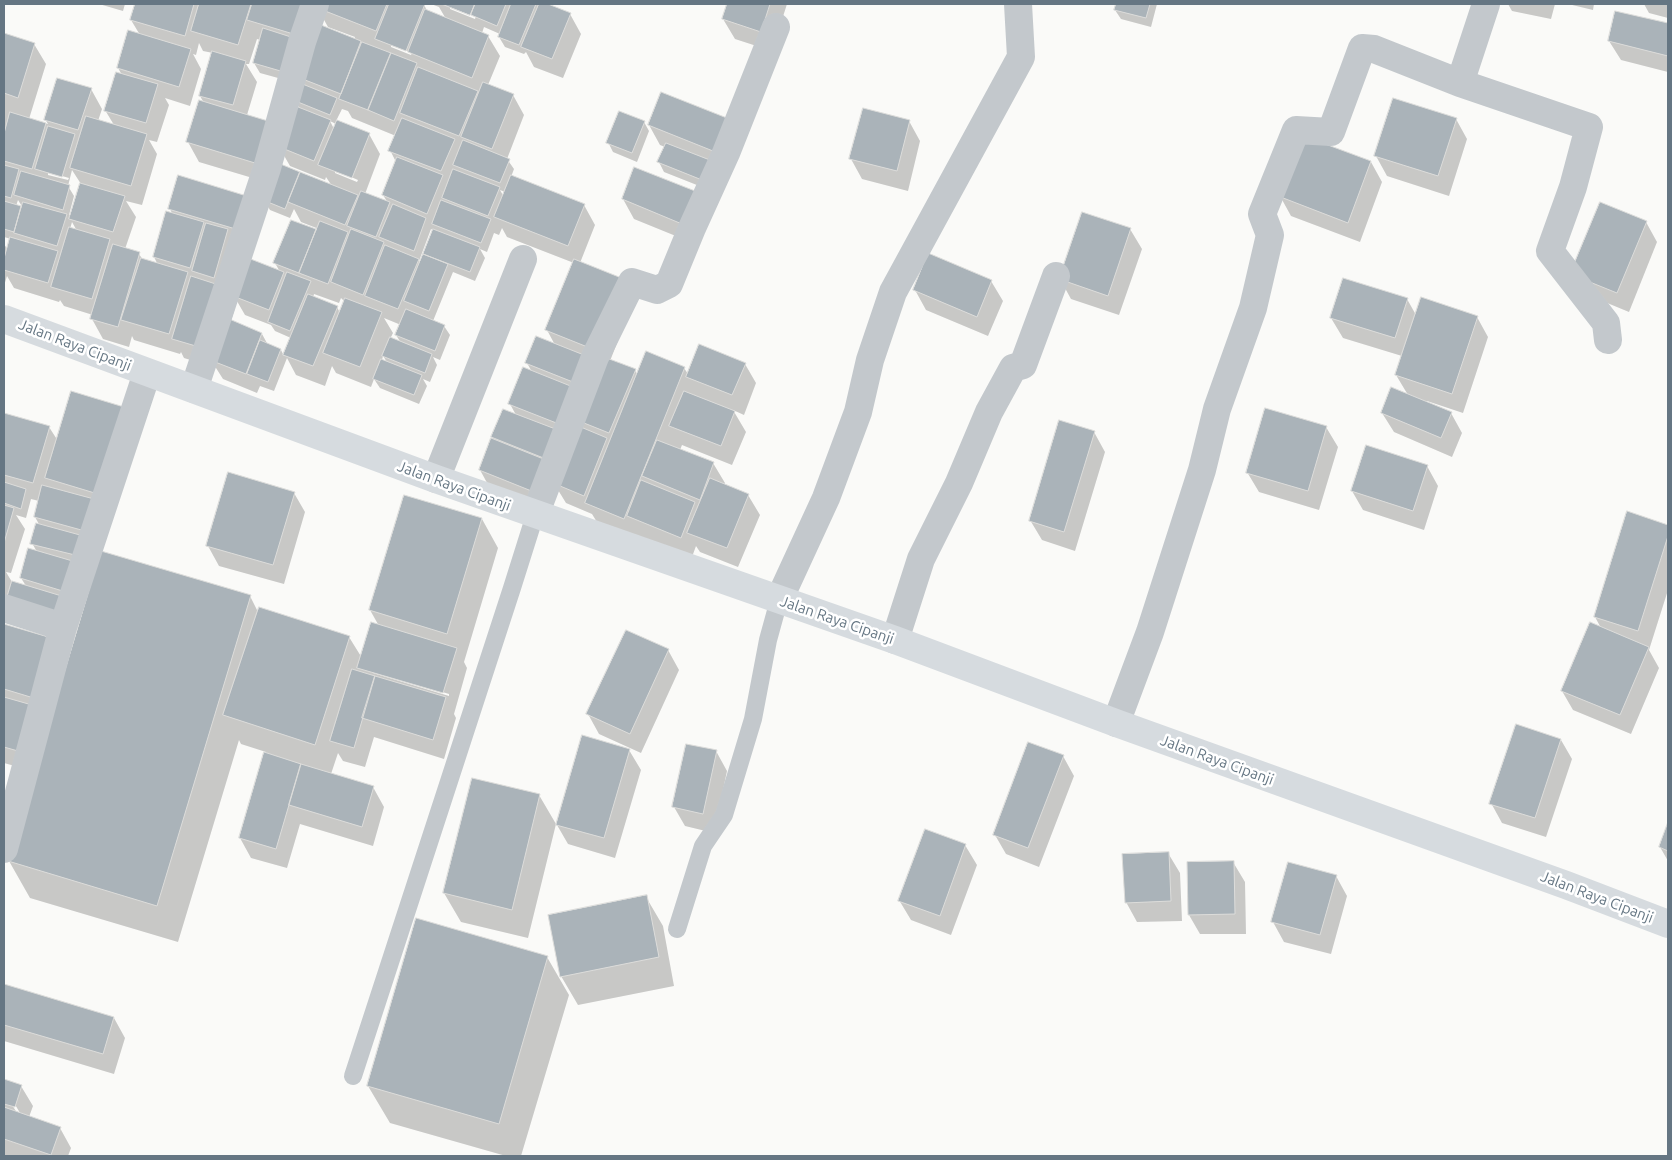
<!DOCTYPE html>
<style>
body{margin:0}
#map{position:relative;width:1672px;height:1160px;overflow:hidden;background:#fafaf8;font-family:Ubuntu,sans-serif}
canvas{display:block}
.frame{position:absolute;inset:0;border:5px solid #657683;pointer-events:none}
</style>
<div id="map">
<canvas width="1672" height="1160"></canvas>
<div class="frame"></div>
</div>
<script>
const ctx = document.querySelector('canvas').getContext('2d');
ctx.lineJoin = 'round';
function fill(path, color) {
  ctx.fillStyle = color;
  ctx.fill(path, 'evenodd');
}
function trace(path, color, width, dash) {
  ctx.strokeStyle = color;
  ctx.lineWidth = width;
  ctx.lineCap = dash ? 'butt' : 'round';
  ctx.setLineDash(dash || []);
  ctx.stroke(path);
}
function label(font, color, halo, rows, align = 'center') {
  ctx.font = font + ' Ubuntu,sans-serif';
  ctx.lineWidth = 5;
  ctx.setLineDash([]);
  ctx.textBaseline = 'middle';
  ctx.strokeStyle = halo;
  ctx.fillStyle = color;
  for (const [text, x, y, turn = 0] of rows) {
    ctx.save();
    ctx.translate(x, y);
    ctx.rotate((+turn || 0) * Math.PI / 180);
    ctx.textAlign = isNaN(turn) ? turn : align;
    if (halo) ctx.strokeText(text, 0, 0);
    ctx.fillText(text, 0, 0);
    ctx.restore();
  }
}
const shadow = new Path2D(`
 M99,4h26l-2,7z
 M136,4h284l4,1 4,7 18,7 -7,-12 -8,-3h114l25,10 11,20 -18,44 -29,-11 -8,-15 -2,2 -19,-7 -6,-10 1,-3 -16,-7 -2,6 6,3 12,20 -12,29 25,10 11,20 -17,44 7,10 -3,8 73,28 11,20 -15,38 43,17 11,20 -24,61 25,9 2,5 9,-22 38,15 4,6 11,-28 46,18 11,19 -12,32 -11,-5 13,22 -14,33 -50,-20 -2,5 33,13 12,20 -1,2 24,10 12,20 -22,52 -38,-15 -4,-6 -4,11 -48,-19 -3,9 -38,-15 -11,-18 -26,-11 -11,-18 -10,26 -54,-21 -11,-20 24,-60 12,5 -6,-11 14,-35 8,3 -5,-9 10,-26 18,8 -8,-15 27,-67 -67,-26 -5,-9 -3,7 -5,-2 -7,19 -7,-3 5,9 -10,23 -22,-9 -20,49 11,5 6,9 -10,25 -7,-3 4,8 -7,17 -7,-3 4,7 -8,18 -39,-16 -6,-9 -3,8 -35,-14 -4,-7 -7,20 -29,-11 -9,-17 -13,33 -14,-5 -3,7 -34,-14 -7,-11 -32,-10 -3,-6 -1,2 -46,-14 -2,-4 -3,11 -26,-8 -11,-20 1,-4 -29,-9 -4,-6 -1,2 -45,-14 -7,-12 -3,10v-42l4,6 3,-11 -7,-2v-202l30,9 12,20 -17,55 19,5 -3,-5 13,-40 33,10 11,20 -4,12 16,4 -9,-15 11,-37 6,2 -4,-7 11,-36 11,3 -9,-15zM450,6l26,10 -1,3 -25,-10zM323,18l5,9 27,10 -1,3 -33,-13v2l-5,-8 6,2zM257,39l4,1 -7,23 6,10 29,8 9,-29 12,3 -9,22 5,10 -5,-2 -6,15 5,9 -6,-2 -15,35 -11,-20 -21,-7 10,-33 -11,-18h3zM199,43l4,8 10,2 -13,43 4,7 -4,-2 -12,41 11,20 67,20 12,-37 12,21 35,14 1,-3 6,9 -31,-12 -1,2 -1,-3 -21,-8 -14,35 6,10 20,8 4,-9 7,13 18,7 -2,4 -2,-3 -24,-9 -16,42 5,9 -32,-12 -14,36 11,19 26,10 4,6 16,7 -7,18 -3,-6 -13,-5 -6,-11 -31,-13 4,-13 -11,-20 -5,-2 13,-42 19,5 9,-31 -11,-20 -70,-21 -9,32 3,6 -6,-2 -13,44 4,8 -15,-5 -4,-6 -14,-5 11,-32 -10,-16 16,4 15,-51 -8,-14 8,2 12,-37 -4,-7 25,8 11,-37 -8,-15 3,1zM391,44l21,9 -1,2 -20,-8zM342,109l6,2 4,7 44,18 -6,14 6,12 -13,33 5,8 -23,-9 15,-40 -11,-20 -33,-13zM330,121l6,3 -2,5zM72,170l9,14 -10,31h-2l5,-19 -6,-10zM335,170l23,10 -1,2 -22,-9zM48,172l21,6 -1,2 -20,-5zM500,190l5,2 -1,5zM18,200l5,8 -7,-2zM244,212h3l-8,24h-3zM72,222l5,9 -7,-2zM431,229l3,2 -14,33 -1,-3zM314,294l25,9 2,-5 4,4 -5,11 -3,-6 -24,-9zM384,318l17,7 -5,10 5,8 -11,-4 3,-6zM383,356l4,6 -5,-2zM592,363l10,4 -3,8zM562,440l8,3 -2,7z
 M728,4h59l-15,47 -37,-12 -12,-20z
 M1117,4h40l-6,23 -30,-8 -6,-9z
 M1508,4h47l-4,15 -39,-8z
 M1568,4h26l-1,6z
 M1644,4h24v14l-19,-5z
 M1616,12l52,13v47l-47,-12 -12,-19z
 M1456,119l11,20 -18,57 -62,-20 -11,-20z
 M731,121l-19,70 -48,-19 -5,-10 6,-15 -5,-2 -11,-20z
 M909,121l11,20 -12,50 -46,-12 -11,-20z
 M644,122l5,9 -12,31 -24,-10 -5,-10z
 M1302,137l69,25 11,20 -22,60 -69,-26 -11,-20z
 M695,192l-2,51 -59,-24 -11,-20z
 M1646,222l11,20 -28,70 -46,-19z
 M1130,229l12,20 -23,66 -48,-16 -11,-20z
 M991,281l12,20 -15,35 -62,-26 -11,-20z
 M1407,299l9,16 61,2 11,20 -25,76 -36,-12 -1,2 25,10 11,20 -10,24 -58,-25 -12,-19 26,-18 -12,-20 6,-19 -59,-18 -12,-20z
 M124,408l-46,203 -74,7v-204l45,13 9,14zM31,499l8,2 -4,16 5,9 -8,17 5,9 -16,26 5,8 -14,-4 -6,-10 5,1 14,-44 -9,-14 10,3z
 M1326,427l12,20 -19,63 -60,-18 -12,-20z
 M1094,432l11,20 -30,99 -33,-11 -12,-20z
 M1427,466l11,20 -14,44 -61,-20 -11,-19z
 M294,493l11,19 -21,72 -65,-18 -11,-20z
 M1628,513l40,13v64l-19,60 10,18 -28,66 -58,-24 -11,-19 39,-63 -6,-11z
 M482,519l16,29 -34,114 3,6 -13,46 2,4 -12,41 -70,-22 -9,30 -22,-6 -5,-8 -7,21 42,13 11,20 -11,39 -73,-22 -13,44 -36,-10 -11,-20 26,-86 -25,-8 -2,-4 -61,202 -148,-44 -21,-37 241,-265 8,16 91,25 13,21 17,-32 -9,-16zM373,671l76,23v2l-76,-23z
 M4,625l50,15 -25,130 -25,-7z
 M668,650l11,20 -38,83 -42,-19 -11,-20z
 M1561,740l11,19 -26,78 -44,-14 -11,-20z
 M629,750l12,20 -26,88 -47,-14 -11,-19z
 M716,751l11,20 -13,62 -29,-7 -11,-19z
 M1063,756l11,20 -35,91 -33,-13 -11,-19z
 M539,795l17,29 -28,114 -67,-16 -17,-29z
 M1668,826v35l-8,-14z
 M965,845l12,20 -26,70 -40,-15 -12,-20z
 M1168,853l12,20 2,48 -45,1 -11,-20z
 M1233,862l12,20 1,52h-46l-11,-19z
 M1336,876l11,20 -16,58 -47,-12 -11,-20z
 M646,897l17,29 11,60 -96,19 -17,-29z
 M547,957l22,38 -48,161h-15l-116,-33 -22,-37z
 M4,985l110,33 11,20 -11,36 -110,-33z
 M4,1080l17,6 12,20 -4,11 31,11 11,20 -3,8h-60l-4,-1zM13,1101l7,12h-3l-6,-10z`);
const building = new Path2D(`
 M135,4h59l-9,32 -55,-16z
 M199,4h52l-13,41 -47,-14z
 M252,4h50l-2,32 -53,-16z
 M317,4h70l-11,27 -61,-24z
 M389,4h36l-19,47 -31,-12z
 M442,4h33l-5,11z
 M475,4h31l-9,22 -26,-11z
 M511,4h25l-17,41 -21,-8z
 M539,4h9l23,9 -19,46 -31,-12z
 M727,4h43l-9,28 -39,-13z
 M1116,4h34l-4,14 -32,-8z
 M425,9l64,26 -17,43 -64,-26z
 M1615,11l53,12v33l-60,-15z
 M321,25l40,16 -20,53 -41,-16z
 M263,28l31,10 -10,34 -31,-9z
 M128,30l63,19 -12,38 -62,-19z
 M4,33l31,10 -17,55 -14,-5z
 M362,42l29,11 -23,57 -29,-11z
 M212,51l34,10 -13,44 -34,-9z
 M391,53l26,10 -23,58 -26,-11z
 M418,67l60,24 -19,45 -59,-23z
 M116,72l42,12 -12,39 -42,-12z
 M57,78l35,10 -14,42 -34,-10z
 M483,82l31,12 -22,55 -31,-12z
 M300,83l37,15 -7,17 -37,-15z
 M661,92l71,28 -14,33 -70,-28z
 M1393,98l64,20 -19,58 -64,-20z
 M199,100l69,21 -13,42 -69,-21z
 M293,105l38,15 -17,41 -37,-15z
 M863,108l47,12 -13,51 -48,-12z
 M619,111l26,10 -13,32 -26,-10z
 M10,112l36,11 -14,46 -28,-8v-27z
 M86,116l61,18 -16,52 -61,-18z
 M402,118l53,21 -14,32 -53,-20z
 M337,120l33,13 -18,45 -34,-13z
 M48,126l27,8 -13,43 -27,-8z
 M1301,135l70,26 -23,62 -70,-27z
 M463,140l47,19 -10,24 -47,-18z
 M666,143l49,19 -8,20 -50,-20z
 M397,157l46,18 -16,39 -45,-19z
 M278,163l22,9 -15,37 -22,-9z
 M4,165l15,4 -8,29 -7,-2z
 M634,167l61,24 -13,33 -60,-25z
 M453,169l47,18 -12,29 -46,-18z
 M21,171l49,14 -7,25 -49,-15z
 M300,172l58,23 -13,30 -57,-23z
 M178,175l72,22 -11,33 -71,-21z
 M511,175l74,29 -17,42 -74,-29z
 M80,183l45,13 -12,36 -44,-13z
 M361,191l29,11 -14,35 -29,-11z
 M441,200l50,19 -10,24 -49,-19z
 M4,201l17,5 -7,26 -10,-3z
 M23,202l44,12 -10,32 -43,-13z
 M1600,202l47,19 -30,72 -47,-19z
 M393,204l33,14 -12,33 -35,-14z
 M166,211l38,11 -14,46 -37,-11z
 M1082,212l49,16 -23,68 -49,-17z
 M291,220l25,9 -17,44 -26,-10z
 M320,221l28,11 -20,52 -29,-11z
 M206,223l22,6 -14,49 -22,-7z
 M69,227l41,12 -18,60 -41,-12z
 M351,229l33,13 -21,53 -32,-13z
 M433,229l47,18 -10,25 -47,-18z
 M10,237l48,14 -10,32 -44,-13v-11z
 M113,244l27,8 -22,75 -28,-8z
 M385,245l34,14 -21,50 -33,-13z
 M928,253l64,27 -15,37 -64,-27z
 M423,254l25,10 -19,47 -25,-10z
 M141,258l47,14 -19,62 -48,-14z
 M248,258l36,14 -15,38 -36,-14z
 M574,259l50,20 -29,71 -50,-20z
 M287,272l24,9 -21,50 -22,-9z
 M191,276l34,11 -19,62 -34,-10z
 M1343,278l65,20 -13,40 -65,-20z
 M308,294l30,12 -25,60 -30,-11z
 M1421,297l57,19 -26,78 -57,-19z
 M345,298l37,14 -22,55 -37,-14z
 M406,309l39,16 -10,26 -40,-16z
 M227,318l35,15 -16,41 -36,-14z
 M536,336l53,21 -11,27 -53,-21z
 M390,337l42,17 -7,19 -43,-17z
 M260,340l21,9 -13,33 -21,-8z
 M699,344l47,19 -14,32 -46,-18z
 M646,351l39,16 -61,152 -39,-16z
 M604,357l32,12 -27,64 -30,-12z
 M381,359l41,16 -8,20 -41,-16z
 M523,367l55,22 -14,37 -56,-22z
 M1391,387l61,25 -11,26 -60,-25z
 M71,391l53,16 -26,87 -53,-16z
 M684,391l51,20 -14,35 -52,-20z
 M1265,408l62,18 -19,65 -62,-18z
 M503,409l55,21 -12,29 -55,-22z
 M4,413l46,13 -17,57 -29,-8z
 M1059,420l36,11 -31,101 -35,-11z
 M576,425l31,13 -23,58 -31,-13z
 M491,438l55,22 -12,32 -55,-22z
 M657,440l57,22 -14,38 -58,-24z
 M1366,445l62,20 -15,46 -62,-20z
 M228,472l67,20 -22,73 -67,-19z
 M710,478l39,16 -22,54 -40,-15z
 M641,480l54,22 -14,36 -54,-22z
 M4,482l22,7 -5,20 -17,-6z
 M42,485l52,14 -9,32 -51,-14z
 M404,495l78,23 -35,116 -78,-24z
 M4,505l10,3 -10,35z
 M1627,511l41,14v11l-30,95 -44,-14z
 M36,523l44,12 -5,20 -45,-11z
 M28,548l48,14 -10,30 -46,-14z
 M101,551l150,44 -94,311 -149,-45z
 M12,581l53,16 -6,19 -53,-15z
 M259,607l91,29 -35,109 -92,-30z
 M371,622l86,26 -14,45 -86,-25z
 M1590,622l59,25 -29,68 -59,-24z
 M4,624l51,15 -18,60 -33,-10z
 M626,630l43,19 -39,85 -44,-20z
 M352,669l23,7 -21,72 -24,-7z
 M375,676l71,21 -13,43 -71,-22z
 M4,697l28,8 -14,46 -14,-4z
 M1516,724l45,15 -26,79 -46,-14z
 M582,735l48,14 -26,89 -48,-13z
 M1028,742l36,13 -36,93 -35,-13z
 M686,744l31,6 -14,64 -31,-7z
 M264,752l37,12 -25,85 -37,-11z
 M301,764l73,22 -12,41 -73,-22z
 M472,778l68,16 -28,116 -69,-17z
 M1668,822v29l-9,-4z
 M925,829l41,15 -26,72 -42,-15z
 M1169,852l2,49 -46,2 -3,-49z
 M1234,861l1,53 -47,1 -1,-53z
 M1288,862l49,13 -17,60 -49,-13z
 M647,895l12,62 -99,20 -12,-62z
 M416,918l132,38 -49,168 -132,-38z
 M4,984l110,33 -11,37 -99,-29z
 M4,1079l18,6 -7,22 -11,-3z
 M4,1107l57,20 -10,28 -47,-16z`);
const lane = new Path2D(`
 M677,929l26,-83 21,-31 29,-96 15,-79 11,-40
 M353,1076l159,-488 23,-73`);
const street = new Path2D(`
 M1460,83l26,-79
 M194,389l73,-221 35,-126 13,-38
 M436,479l87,-220
 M535,515l60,-158 37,-75 25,8 12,-6 23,-56 34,-75 50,-126
 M779,600l47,-102 32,-86 12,-52 23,-68 128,-235 -3,-53
 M4,608l59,19
 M895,640l26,-81 38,-76 30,-71 24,-44 10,-3 33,-89
 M1116,723l34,-91 52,-162 15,-61 36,-101 17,-73 -8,-21 34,-84 35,2 31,-84 12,1 86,34 129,44 -16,60 -23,64 56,72 2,17
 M4,849l59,-222 84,-254`);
const secondary = new Path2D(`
 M4,319l432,160 459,161 221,83 450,162 102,39`);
const streetNames = [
 ["Jalan Raya Cipanji",75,345,21],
 ["Jalan Raya Cipanji",454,486,20],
 ["Jalan Raya Cipanji",837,620,19],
 ["Jalan Raya Cipanji",1217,760,20],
 ["Jalan Raya Cipanji",1597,897,21]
];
fill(shadow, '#0003');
fill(building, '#aab3b9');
trace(building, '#dcdcda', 1);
trace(lane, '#c3c8cc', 18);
trace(street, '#c3c8cc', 28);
trace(secondary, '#d6dbdf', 28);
label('15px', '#657683', '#fff', streetNames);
</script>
